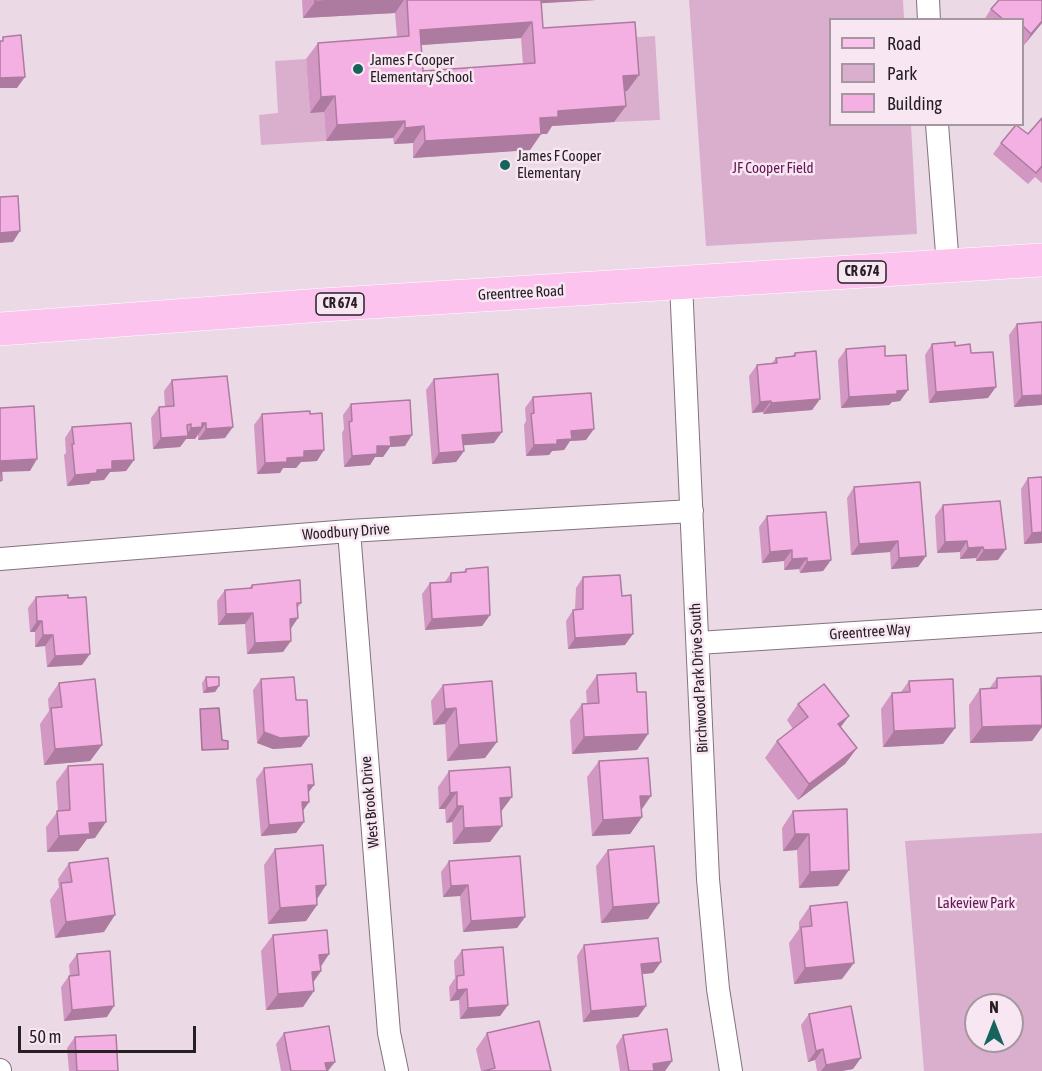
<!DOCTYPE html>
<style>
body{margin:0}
#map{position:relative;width:1042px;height:1071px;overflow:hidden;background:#ebd9e6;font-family:"Asap Condensed",sans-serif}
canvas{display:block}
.legend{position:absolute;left:829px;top:18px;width:195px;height:108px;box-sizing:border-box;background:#f8e7f3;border:2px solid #a497a0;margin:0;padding:8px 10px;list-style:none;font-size:18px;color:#262024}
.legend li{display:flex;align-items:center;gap:12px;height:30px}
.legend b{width:30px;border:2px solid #a497a0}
.north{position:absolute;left:964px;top:993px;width:60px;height:60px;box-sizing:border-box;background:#f8e7f3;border:2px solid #a497a0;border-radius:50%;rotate:0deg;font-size:16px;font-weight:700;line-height:24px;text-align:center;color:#262024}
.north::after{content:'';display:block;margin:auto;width:21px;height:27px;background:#17645d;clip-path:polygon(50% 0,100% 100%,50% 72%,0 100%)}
.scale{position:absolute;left:18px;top:1026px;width:178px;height:27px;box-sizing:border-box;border:3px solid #262024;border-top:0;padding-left:8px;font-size:18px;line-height:21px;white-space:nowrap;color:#262024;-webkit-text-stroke:4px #f8e7f3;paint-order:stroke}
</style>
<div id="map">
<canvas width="1042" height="1071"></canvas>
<ul class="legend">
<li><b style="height:8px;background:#fdc3ef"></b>Road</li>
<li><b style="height:16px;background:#d9afcd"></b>Park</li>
<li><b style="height:16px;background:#f5b0e3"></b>Building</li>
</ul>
<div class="north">N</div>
<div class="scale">50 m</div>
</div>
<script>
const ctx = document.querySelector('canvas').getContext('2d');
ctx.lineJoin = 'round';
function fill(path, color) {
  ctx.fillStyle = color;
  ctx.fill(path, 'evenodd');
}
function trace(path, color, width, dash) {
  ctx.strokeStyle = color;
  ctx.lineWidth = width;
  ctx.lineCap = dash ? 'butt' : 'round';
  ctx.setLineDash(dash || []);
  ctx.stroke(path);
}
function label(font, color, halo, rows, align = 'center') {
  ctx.font = font + ' "Asap Condensed",sans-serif';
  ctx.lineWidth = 5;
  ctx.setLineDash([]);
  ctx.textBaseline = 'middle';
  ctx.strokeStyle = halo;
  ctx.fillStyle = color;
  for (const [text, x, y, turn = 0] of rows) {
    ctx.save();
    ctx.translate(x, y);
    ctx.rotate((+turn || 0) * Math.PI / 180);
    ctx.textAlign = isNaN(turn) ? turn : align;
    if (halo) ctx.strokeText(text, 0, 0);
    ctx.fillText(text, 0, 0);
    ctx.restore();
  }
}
const green = new Path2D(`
 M689,0h214l1,19 -74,1v104l81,1 6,109 -211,12z
 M655,36l5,84 -46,2 -2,-30 15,-1 -3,-53z
 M306,59l4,54 14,-1 2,29 -65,4 -2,-30 19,-2 -3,-52z
 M1042,833v238h-118l-19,-230zM976,1005h36v36h-36z`);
const water = new Path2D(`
 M219,708l3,32 6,1v8l-26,1 -2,-41z`);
const street = new Path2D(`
 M928,0l1,20
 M937,124l11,142
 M681,283l27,596 10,110 13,82
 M349,531l40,502 8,38
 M0,559l349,-28 343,-20
 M698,643l344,-22
 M0,1070v1`);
const primary = new Path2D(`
 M0,329l322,-24 720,-45`);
const wall = new Path2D(`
 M302,0h294l-55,3 2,25 96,47 -12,16h-2l1,15 -12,16 -62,4 -5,8h-6l-11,16 -117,8v-15l-19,1 -1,-6 -67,3 -2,-29 -14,1 -4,-54 12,-16 79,-6 -2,-24 -92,5zM521,38l2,26 -100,7 -2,-26z
 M991,9l51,14 -18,22 -1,-1v-24h-39z
 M1042,118v65l-7,-6 -7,7 -35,-30 8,-11 27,-9z
 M1017,324l25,81 -28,2 -5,-72z
 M932,344l23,2 16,7 17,45 -59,5 -4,-48z
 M846,349l62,41 -8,11 -8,1 -3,3 -48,3 -3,-48z
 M795,353l25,46 -8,11 -49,4v-2l-11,1 -3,-37 8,-11 15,-2 4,-5 16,-2z
 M434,379l60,64 -31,2 1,6 -8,11 -24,2 -6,-74z
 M172,380l53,58 -27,2v-6l-3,5h-9l-6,8 -27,2 -2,-31 8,-11h6l-1,-16z
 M533,397l53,43 -16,1 -6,9 -12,1 -3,4 -23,1 -2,-31 2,-4 -1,-13z
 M351,404l54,42 -15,1 -7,10h-8l-5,8 -26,2 -2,-34 2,-4 -1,-14z
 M262,414l55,47 -16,1 -5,6h-13l-3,5 -23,1 -3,-49z
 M72,427l62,33 -8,11 -16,1 -6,8 -13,1 -2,3 -22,2 -3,-31 2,-2 -1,-15z
 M1028,478l14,65 -18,1 -3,-55z
 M854,487l72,69 -8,11 -27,2 -1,-17 -39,3 -4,-57z
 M943,505l55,55 -22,1v-3l-16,1v-7l-23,1 -2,-37z
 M767,516l64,44 -8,11 -23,2 -1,-4 -15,1v-9l-22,2 -3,-36z
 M466,569l24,46 -8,11 -57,4 -3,-36 8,-11 15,-1 6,-9 12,-1z
 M583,577l39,19 3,49 -57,4 -2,-28 7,-11h2l1,-22z
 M252,585l49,18 -4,6 -14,43 -36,2 -2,-30 -27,1 -1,-24 8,-11 24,-2z
 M36,597l46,68 -35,2 -2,-21 -10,1v-15h-5l-2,-24z
 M597,675l40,17 11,42 -11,16 -65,4 -2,-34 12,-16h5l-1,-13z
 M206,677l13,9 -4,6 -12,1 -1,-10z
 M997,678l45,16v33l-10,14 -62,2 -1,-38 11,-16h9z
 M261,679l35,21 13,36 -8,11 -28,2 -16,-6 -4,-53z
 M909,681l46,47 -12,16 -60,3 -2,-38 11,-16 9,-1z
 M59,683l43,62 -12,16 -46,4 -4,-41 9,-13 -1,-12z
 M443,685l42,73 -38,3 -2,-37 -12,1 -2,-24z
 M798,704l43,23 16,21 -12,16 -47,36 -33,-42 12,-17 16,-12 -6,-9z
 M599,761l42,49 1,7 -12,17 -38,2 -5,-59z
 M68,766l27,72 -8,1 -9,12 -31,1 -1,-25 12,-16 -2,-29z
 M264,768l44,25 1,9 -6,9 1,11 -8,11 -35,3 -5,-57z
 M449,771l52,41 -11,30 -37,2 -1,-22 -6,1 -1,-14h-6l-1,-22z
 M847,809l-9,77 -39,2 -2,-38 -14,1 -1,-23 11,-17z
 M275,849l51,36 -9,14v6l-11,16 -38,3 -4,-59z
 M608,850l40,69 -47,4 -5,-57z
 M449,861l76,56 -8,11 -54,4 -3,-36 -17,1 -2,-25z
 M69,863l35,69 -49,6 -5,-38 9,-13 -1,-8z
 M810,906l32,73 -48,5 -5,-41 10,-14v-7z
 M273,935l56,19 -8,13v4l-8,11 -10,25 -37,3 -5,-59z
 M584,945l77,17 -8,11 -11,1 4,32 -8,11 -55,5 -6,-66z
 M462,950l46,55 -8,11 -40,3 -1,-19 -9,1 -1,-14 6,-9 -1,-17z
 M77,954l30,63 -43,4 -3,-34 8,-11h1l-1,-11z
 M809,1014l44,55 -11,2h-25l-2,-11 -7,2 -7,-37z
 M284,1033l44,38h-47l-5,-27z
 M487,1033l64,38h-70l-5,-22z
 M623,1035l49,26 -7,10h-45l-4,-25z
 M75,1037l43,34h-49l-2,-23z`);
const shadedWall = new Path2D(`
 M352,0h52l-9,13 -92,5 12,-16z
 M532,0h64l-67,4z
 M1042,21v2l-18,22 7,-11z
 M532,22l-11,16 -113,8 12,-16z
 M639,75l-12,16 -15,1 11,-16z
 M25,77l-8,11h-17v-10z
 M335,96l-11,16 -14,1 11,-16z
 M626,106l-12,16 -62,4 -5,8h-6l-11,16 -117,8 12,-17 115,-23 18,-7z
 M405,121l-12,17 -67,3 11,-16z
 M424,126l-11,17 -19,1 11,-16z
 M20,231l-7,11 -13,1v-10z
 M996,387l-8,11 -59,5 7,-11z
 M908,390l-8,11 -8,1 -3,3 -48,3 8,-11z
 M1042,395v10l-28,2 8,-11z
 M820,399l-8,11 -49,4 8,-11z
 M771,401l-8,11 -11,1 8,-11z
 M202,423h4l-11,16h-9l-6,8 -27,2 8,-11 25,-2 5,-8z
 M233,427l-8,11 -27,2 8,-11z
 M594,429l-8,11 -16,1 -6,9 -12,1 -3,4 -23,1 8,-11 23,-5 14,-9z
 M502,432l-8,11 -39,3 7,-11z
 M412,435l-7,11 -15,1 -7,10h-8l-5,8 -26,2 8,-11 25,-10 13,-9z
 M324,450l-7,11 -16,1 -5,6h-13l-3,5 -23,1 8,-11 22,-5 17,-7z
 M464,451l-8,11 -24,2 7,-11z
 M37,459l-7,12 -30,1 1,-11z
 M134,460l-8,11 -16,1 -6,8 -13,1 -2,3 -22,2 8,-11 22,-5 15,-9z
 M1042,532v11l-18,1 8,-11z
 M898,541l-8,11 -39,3 8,-11z
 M967,541l-7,11 -23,1 8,-11z
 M983,547l-7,11 -16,1 8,-11z
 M1006,549l-8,11 -22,1 8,-11z
 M792,550l-8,11 -22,2 8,-11z
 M926,556l-8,11 -27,2 8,-11z
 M807,558l-8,11 -15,1 8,-11z
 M831,560l-8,11 -23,2 7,-11z
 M253,613l-8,11 -27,1 8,-11z
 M490,615l-8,11 -57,4 7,-11z
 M298,618l-8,12v-11z
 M37,621h5l-7,11h-5z
 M633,634l-8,11 -57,4 7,-11z
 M43,635h10l-8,11 -10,1z
 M291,641l-8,11 -36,2 8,-11z
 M90,654l-8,11 -35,2 8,-11z
 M219,686l-4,6 -12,1 4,-5z
 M456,708l-11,16 -12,1 12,-16z
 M849,716l-12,16 1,-8z
 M1042,725v2l-10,14 -62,2 12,-16z
 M955,728l-12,16 -60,3 11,-16z
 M264,732l45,4 -8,11 -28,2 -16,-6z
 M648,734l-11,16 -65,4 12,-17z
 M497,742l-12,16 -38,3 12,-16z
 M102,745l-12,16 -46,4 11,-16z
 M857,748l-12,16 -47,36 11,-16z
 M308,785h6l-8,11z
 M457,792l-12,17h-6l11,-16z
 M640,796h11l-11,16z
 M512,797l-12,16v-15z
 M302,802h7l-8,11z
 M457,806h6l-11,16 -6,1z
 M642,817l-12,17 -38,2 11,-16z
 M106,822l-11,16 -8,1 -9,12 -31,1 12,-16 30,-13z
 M304,822l-8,11 -35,3 8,-11z
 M502,826l-12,16 -37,2 11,-16z
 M795,834h14l-12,16 -14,1z
 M849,870l-11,16 -39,2 11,-16z
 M326,885l-11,17 1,-16z
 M468,885l-8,11 -17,1 8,-11z
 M659,903l-11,16 -47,4 12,-16z
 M317,905l-11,16 -38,3 12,-16z
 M115,915l-11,17 -49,6 11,-16z
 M525,917l-8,11 -54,4 8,-11z
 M329,954l-11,16 1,-15z
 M661,962l-8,11 -19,2 7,-11z
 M854,963l-12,16 -48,5 11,-16z
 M321,971l-11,16 2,-15z
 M467,989l-8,11 -9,1 7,-11z
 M314,991l-11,16 -37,3 12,-16z
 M508,1005l-8,11 -40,3 8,-11z
 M114,1006l-7,11 -43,4 8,-11z
 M646,1006l-8,11 -55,5 8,-11z
 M823,1049l-8,11 -7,2 8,-11z
 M861,1058l-8,11 -11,2h-21l5,-6z
 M672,1061l-7,10h-16l4,-7z
 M335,1062l-7,9h-8l5,-8z`);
const building = new Path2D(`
 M315,0h37l-37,2z
 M407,0h134l2,28 92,-6 4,53 -16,1 3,30 -68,5v6l-18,1 1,16 -116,7 -1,-15 -19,2v-7l-68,4 -2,-29 -14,1 -3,-54 91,-7zM532,22l3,41 -112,8 -3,-41z
 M999,0h43v21l-11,13 -8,-8v-6h-19l-13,-11z
 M21,35l4,42 -25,1v-37h3v-4z
 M1042,118v48l-6,7 -35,-30 15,-18 12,9z
 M18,196l2,35 -20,2v-36z
 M1042,322v73l-20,1 -5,-72z
 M955,342v4l15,-2 1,9 22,-1 3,35 -60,5 -4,-48z
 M885,346v10l21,-1 2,35 -11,1v3l-48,3 -3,-48z
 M816,351l4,48 -49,4v-2l-11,1 -3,-37 20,-2 -1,-5 19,-2v-3z
 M498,374l4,58 -40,3 2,16 -25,2 -5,-74z
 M227,376l6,51 -27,2v-6h-4v4l-11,1v-4l-4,1 1,11 -27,2 -2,-31 15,-1 -2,-26z
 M591,393l3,36 -23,2 1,8 -15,1v4l-23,1 -3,-31 3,-1 -1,-16z
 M410,400l2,35 -22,2 1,9h-14v8l-25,2 -3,-34 3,-1 -1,-17z
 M34,406l3,53 -36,2 1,19 -2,1v-73z
 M310,411v3l12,-1 2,37 -20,1v6l-17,1v4l-22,1 -3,-49z
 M131,423l3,37 -22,1v8l-15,1v3l-22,2 -3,-31h2l-2,-17z
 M1042,477v55l-10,1 -4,-55z
 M920,482l6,74 -27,2 -1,-17 -39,3 -5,-57z
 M1000,501l6,48 -22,1 -1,-3 -15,1 -1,-7 -22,1 -2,-37z
 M826,512l5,48 -24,2v-4l-15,1v-9l-22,2 -3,-36z
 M488,567l2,48 -58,4 -2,-36 21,-1v-9l15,-1v-3z
 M620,575l2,21 9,-1 2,39 -58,4 -2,-28 10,-1v-32z
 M300,580l1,23h-4l1,15 -8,1 1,22 -36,2 -2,-30 -27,1 -1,-24 27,-2v-3z
 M68,595v3l18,-1 4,57 -35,2 -2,-21h-10l-1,-14h-5l-1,-24z
 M636,673l1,19h9l2,42 -64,3 -2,-33 17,-1 -2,-28z
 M1041,676l1,49 -60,2 -2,-38 17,-1v-10z
 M206,677h13v9l-12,2z
 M294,677l2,23h11l2,36 -29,2 -16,-6 -3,-53z
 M95,679l7,66 -47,4 -4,-41 11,-1 -3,-24z
 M953,679l2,49 -61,3 -2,-38 18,-1 -1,-11z
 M492,681l5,61 -38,3 -3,-37 -11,1 -2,-24z
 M824,684l25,32 -11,8 19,24 -48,36 -32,-43 31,-24 -10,-13z
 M648,758l3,38h-11l2,21 -39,3 -4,-59z
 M103,764l3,58 -17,1 1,11 -31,2 -2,-25 13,-1 -2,-44z
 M312,764l2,21h-6l1,17h-7l2,20 -35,3 -5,-57z
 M510,767l2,30 -12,1 2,28 -38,2 -1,-22h-6v-14l-7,1 -1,-22z
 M847,809l2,61 -39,2 -1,-38h-14l-2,-23z
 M323,845l3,40 -10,1 1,19 -37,3 -5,-59z
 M654,846l5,57 -46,4 -5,-57z
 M520,856l5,61 -54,4 -3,-36 -17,1 -2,-25z
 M108,858l7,57 -49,7 -5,-39 11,-1 -3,-19z
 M847,902l7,61 -49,5 -4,-41 11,-1 -2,-20z
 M327,930l2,24 -10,1 2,16 -9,1 2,19 -36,3 -5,-59z
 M658,938l3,24 -20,2 5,42 -55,5 -7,-66z
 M503,947l5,58 -40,3 -1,-19 -10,1v-14l7,-1 -2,-25z
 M110,951l4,55 -42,4 -3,-34 10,-1 -2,-21z
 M851,1006l10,52 -35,7 -3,-16 -7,2 -7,-37z
 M539,1021l12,50h-67l11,-3 -8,-35z
 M329,1026l6,36 -10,1 2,8h-36l-7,-38z
 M667,1029l5,32 -19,3 1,7h-25l-6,-36z
 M116,1035l2,36h-41l-2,-34z`);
const markers = [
 [358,69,6,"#17645d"],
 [505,165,6,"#17645d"]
];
const shields = [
 [862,272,48],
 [340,304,48]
];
const shieldNames = [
 ["CR 674",862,272],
 ["CR 674",340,304]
];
const poiNames = [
 ["James F Cooper",370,60],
 ["Elementary School",370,77],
 ["James F Cooper",517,156],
 ["Elementary",517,173]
];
const parkNames = [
 ["JF Cooper Field",773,168],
 ["Lakeview Park",976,903]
];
const streetNames = [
 ["Greentree Road",521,293,-3],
 ["Woodbury Drive",346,532,-4],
 ["Greentree Way",870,632,-4],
 ["Birchwood Park Drive South",699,678,-93],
 ["West Brook Drive",370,802,-95]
];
fill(green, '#d9afcd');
fill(water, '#d996c7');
trace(water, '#a37396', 1.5);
trace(street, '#83737e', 24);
trace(primary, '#fff', 34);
trace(street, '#fff', 22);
trace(primary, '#fdc3ef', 33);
fill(wall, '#d397c3');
fill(shadedWall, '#ac7b9f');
fill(building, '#f5b0e3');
trace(building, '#ac7b9f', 1.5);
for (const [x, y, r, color] of markers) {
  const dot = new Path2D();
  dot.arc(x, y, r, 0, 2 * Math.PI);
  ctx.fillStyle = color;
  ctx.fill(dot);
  trace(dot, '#f8e7f3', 2);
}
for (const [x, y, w] of shields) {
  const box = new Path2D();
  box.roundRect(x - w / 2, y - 11, w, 22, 4.5);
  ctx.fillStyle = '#f8e7f3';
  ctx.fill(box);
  trace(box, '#262024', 1.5);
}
label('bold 14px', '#262024', null, shieldNames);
label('15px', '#262024', '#f8e7f3', poiNames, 'left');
label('15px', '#641656', '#f8e7f3', parkNames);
label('15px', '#262024', '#f8e7f3', streetNames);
</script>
